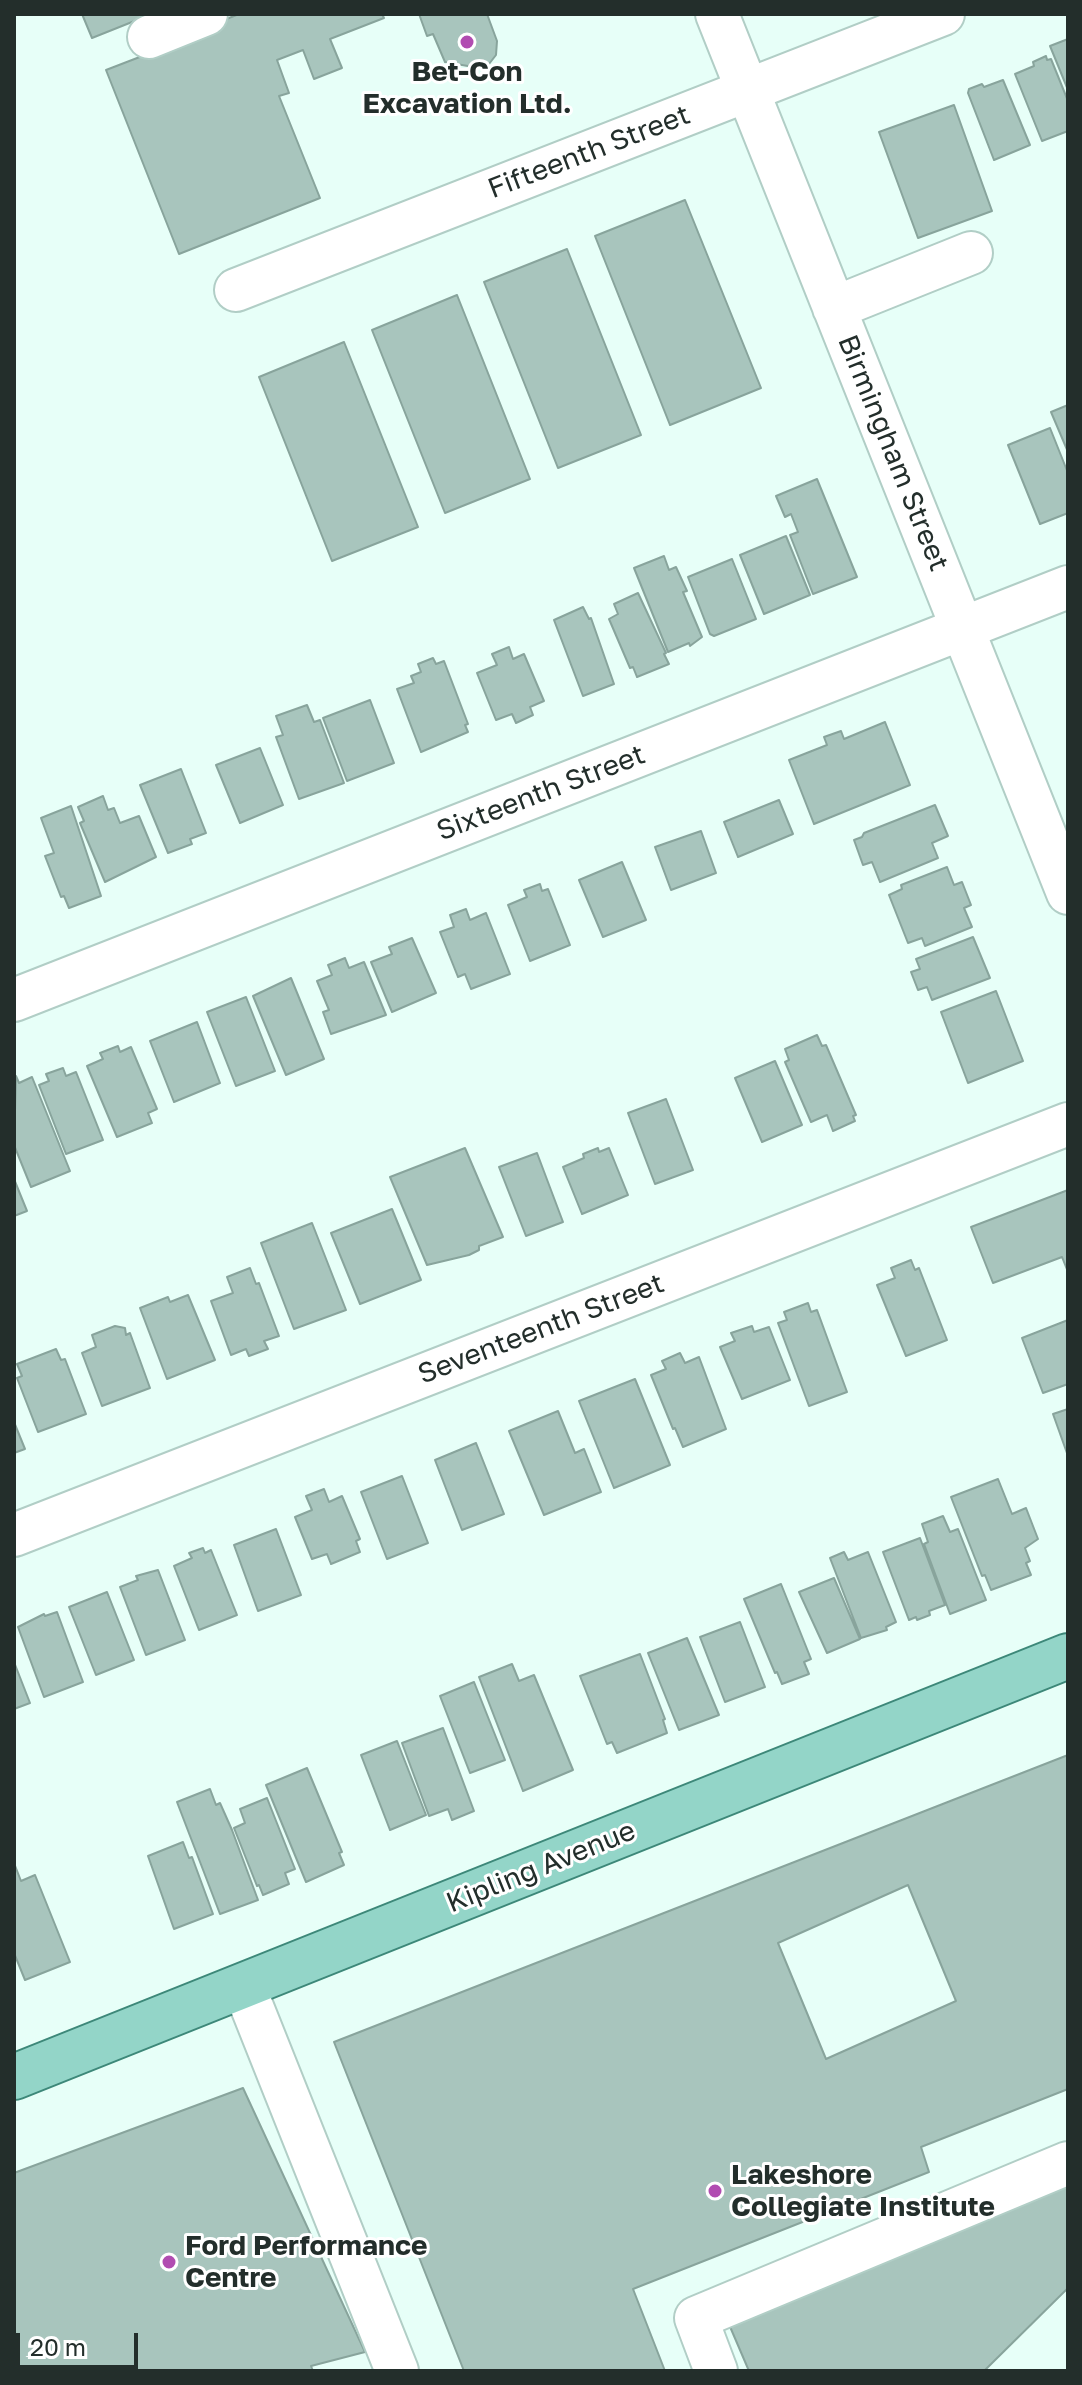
<!DOCTYPE html>
<style>
body{margin:0}
#map{position:relative;width:1082px;height:2385px;overflow:hidden;background:#e7fff8;font-family:"Golos Text",sans-serif}
canvas{display:block}
.frame{position:absolute;inset:0;border:16px solid #232e2b;pointer-events:none}
.scale{position:absolute;left:16px;top:2333px;width:122px;height:36px;box-sizing:border-box;border:4px solid #232e2b;border-top:0;padding-left:10px;font-size:24px;line-height:28px;white-space:nowrap;color:#232e2b;-webkit-text-stroke:6px #fff;paint-order:stroke}
</style>
<div id="map">
<canvas width="1082" height="2385"></canvas>
<div class="frame"></div>
<div class="scale">20 m</div>
</div>
<script>
const ctx = document.querySelector('canvas').getContext('2d');
ctx.lineJoin = 'round';
function fill(path, color) {
  ctx.fillStyle = color;
  ctx.fill(path, 'evenodd');
}
function trace(path, color, width, dash) {
  ctx.strokeStyle = color;
  ctx.lineWidth = width;
  ctx.lineCap = dash ? 'butt' : 'round';
  ctx.setLineDash(dash || []);
  ctx.stroke(path);
}
function label(font, color, halo, rows, align = 'center') {
  ctx.font = font + ' "Golos Text",sans-serif';
  ctx.lineWidth = 6;
  ctx.setLineDash([]);
  ctx.textBaseline = 'middle';
  ctx.strokeStyle = halo;
  ctx.fillStyle = color;
  for (const [text, x, y, turn = 0] of rows) {
    ctx.save();
    ctx.translate(x, y);
    ctx.rotate((+turn || 0) * Math.PI / 180);
    ctx.textAlign = isNaN(turn) ? turn : align;
    if (halo) ctx.strokeText(text, 0, 0);
    ctx.fillText(text, 0, 0);
    ctx.restore();
  }
}
const building = new Path2D(`
 M82,14h70l-60,24z
 M239,14h143l2,4 -54,21 12,29 -28,11 -11,-29 -26,10 12,33 -10,3 41,102 -141,56 -73,-184 70,-27 -2,-3z
 M419,14h68l10,27 -1,14 -7,9 -10,4 -34,-6 -12,-28 -6,2z
 M1068,39v51l-18,-44z
 M1046,56l1,4 4,-1 17,42v30l-26,10 -27,-67 19,-8 -1,-4z
 M1003,80l27,65 -36,15 -26,-67 1,-4 13,-5 2,3z
 M954,105l38,106 -74,27 -39,-106z
 M685,200l76,188 -91,37 -75,-189z
 M567,249l74,186 -83,33 -74,-186z
 M457,295l73,184 -85,34 -73,-183z
 M344,342l74,185 -86,34 -73,-184z
 M1068,405v47l-17,-40z
 M1050,428l18,45v40l-28,11 -32,-79z
 M817,479l40,98 -44,17 -23,-59 8,-3 -7,-18 -6,3 -9,-21z
 M786,536l24,59 -46,19 -24,-59z
 M664,556l5,14 7,-3 11,24 -4,1 19,45 -12,9 -1,-3 -21,9 -34,-84z
 M732,559l24,60 -42,17 -4,-2 -22,-57z
 M638,593l28,60 -2,1 5,10 -32,13 -4,-10 -3,1 -21,-49 9,-5 -4,-10z
 M583,607l6,12 2,-1 23,66 -31,12 -29,-76z
 M509,647l4,12 11,-5 20,47 -14,6 3,8 -17,8 -4,-9 -16,6 -19,-47 20,-8 -5,-11z
 M433,658l3,6 8,-3 24,63 -3,1 3,7 -47,20 -24,-63 17,-6 -3,-7 10,-4 -3,-8z
 M370,700l24,63 -47,18 -24,-63z
 M307,705l7,17 6,-2 24,63 -45,16 -23,-62 7,-2 -7,-19z
 M885,722l25,63 -96,39 -25,-64 38,-15 -3,-8 17,-6 3,8z
 M260,748l23,57 -43,18 -24,-58z
 M181,769l25,64 -16,6 2,5 -24,9 -28,-68z
 M103,796l5,14 6,-2 6,15 19,-7 17,41 -51,25 -25,-59 4,-2 -6,-14z
 M779,800l14,34 -55,23 -14,-35z
 M935,805l13,31 -16,7 6,15 -58,24 -8,-20 -9,3 -9,-25 8,-3 2,-4z
 M71,806l30,90 -32,12 -5,-12 -3,1 -16,-41 9,-3 -13,-35z
 M701,831l15,42 -45,17 -16,-43z
 M622,862l24,58 -43,17 -24,-57z
 M947,867l7,18 8,-3 9,23 -7,3 8,19 -47,19 -3,-8 -14,5 -19,-48 13,-6 -1,-4z
 M540,884l2,7 6,-2 22,56 -40,16 -22,-56 19,-8 -3,-7z
 M466,909l4,11 16,-7 24,61 -39,15 -6,-15 -7,3 -18,-45 14,-5 -4,-12z
 M973,937l17,41 -58,22 -5,-13 -9,3 -7,-18 9,-3 -4,-10z
 M412,938l24,55 -44,19 -21,-50 21,-8 -3,-7z
 M345,958l4,10 15,-6 22,53 -55,19 -8,-22 6,-2 -12,-29 15,-6 -4,-10z
 M291,978l33,81 -38,16 -33,-79z
 M996,991l27,70 -55,22 -27,-71z
 M246,997l29,74 -39,15 -29,-74z
 M197,1022l23,61 -46,19 -24,-61z
 M817,1035l5,11 4,-1 30,70 -3,1 2,5 -22,10 -6,-16 -16,7 -26,-60 4,-2 -4,-11z
 M118,1046l2,6 11,-5 26,62 -9,4 4,10 -35,14 -30,-71 16,-7 -3,-6z
 M775,1061l27,64 -40,17 -27,-64z
 M63,1068l3,8 10,-4 27,68 -37,14 -27,-69 10,-4 -3,-7z
 M16,1076l3,7 13,-6 38,94 -39,16 -17,-42z
 M666,1099l27,71 -38,14 -27,-71z
 M465,1148l38,89 -24,9v4l-10,5 -42,10 -37,-88z
 M598,1148l1,4 10,-4 19,47 -46,19 -19,-47 21,-9 -1,-4z
 M537,1153l26,69 -37,14 -27,-69z
 M14,1179l13,32 -13,5z
 M1068,1190v82l-6,-15 -69,26 -22,-56z
 M392,1209l29,71 -61,24 -29,-71z
 M312,1223l34,87 -52,19 -33,-86z
 M911,1260l4,10 4,-2 28,72 -41,16 -29,-71 18,-7 -4,-10z
 M250,1268l6,16 3,-1 20,53 -15,5 4,8 -19,7 -3,-7 -15,6 -20,-54 22,-8 -6,-16z
 M188,1295l27,65 -48,19 -27,-71 28,-11 2,5z
 M808,1303l3,9 6,-2 30,82 -38,14 -31,-83 9,-3 -3,-8z
 M1068,1320v64l-25,9 -21,-55z
 M115,1326l10,2 1,7 4,-2 20,55 -48,18 -20,-53 14,-6 -4,-12z
 M752,1326l2,6 15,-5 21,53 -48,19 -22,-52 15,-6 -4,-8z
 M56,1349l5,11 4,-1 21,55 -48,18 -21,-54 5,-2 -5,-12z
 M680,1353l5,10 14,-6 27,72 -43,18 -8,-19 -2,1 -22,-54 15,-6 -4,-8z
 M635,1379l35,86 -56,23 -35,-87z
 M1068,1409v47l-15,-42z
 M558,1411l17,42 9,-4 17,43 -57,23 -35,-84z
 M14,1422l11,27 -11,4z
 M476,1443l28,71 -42,16 -27,-70z
 M402,1476l26,67 -41,16 -26,-67z
 M998,1479l14,35 14,-6 12,31 -13,9 5,13 -4,2 5,12 -40,15 -6,-15 -3,1 -31,-79z
 M324,1489l5,13 13,-6 18,43 -4,2 4,11 -29,12 -4,-10 -15,5 -17,-42 17,-7 -6,-14z
 M943,1516l7,16 8,-3 28,71 -36,14 -26,-70 4,-2 -6,-18z
 M276,1529l25,66 -43,16 -24,-66z
 M920,1538l25,67 -16,6 1,4 -13,5 -1,-3 -7,3 -26,-68z
 M203,1548l2,5 6,-3 26,65 -38,15 -25,-64 18,-8 -3,-5z
 M844,1552l4,8 20,-8 28,70 -10,5 1,3 -26,8 -31,-80z
 M158,1570l27,70 -39,15 -26,-68 18,-7 -2,-4z
 M834,1578l26,61 -33,14 -28,-61z
 M781,1584l30,75 -7,3 5,12 -27,10 -5,-12 -2,1 -31,-74z
 M107,1592l27,68 -38,15 -27,-68z
 M57,1612l26,70 -39,15 -26,-70 26,-13 1,2z
 M740,1622l25,65 -40,15 -25,-65z
 M687,1638l32,77 -40,15 -31,-77z
 M640,1654l25,65 -2,1 4,13 -50,20 -5,-11 -5,2 -27,-68z
 M14,1662l16,41 -16,6z
 M512,1664l7,17 15,-6 39,95 -50,21 -44,-114z
 M474,1682l31,78 -35,13 -30,-77z
 M443,1728l31,83 -22,9 -4,-11 -19,7 -27,-73z
 M397,1741l29,74 -36,15 -29,-75z
 M1068,1755v334l-147,58 8,25 -296,117 32,82h-201l-130,-329zM908,1885l48,116 -130,58 -48,-116z
 M307,1768l35,84 -3,1 5,12 -38,17 -40,-97z
 M210,1789l6,16 4,-2 12,27 26,70 -38,14 -43,-112z
 M267,1798l28,71 -10,4 4,11 -26,11 -4,-10 -2,1 -23,-58 11,-5 -5,-14z
 M183,1842l6,16 3,-1 21,57 -39,15 -26,-73z
 M14,1863l7,18 14,-6 35,87 -45,18 -11,-27z
 M243,2088l122,264 -54,14 2,5h-299v-198z
 M1068,2180v108l-84,83h-235l-24,-56z`);
const minor = new Path2D(`
 M717,14l351,879
 M149,37l57,-23
 M236,290l707,-276
 M834,308l137,-55
 M14,1000l1054,-413
 M14,1535l1054,-411
 M244,1987l153,384
 M716,2371l-20,-53 372,-155`);
const major = new Path2D(`
 M14,2077l1054,-421`);
const markers = [
 [467,42,8,"#b14cb1"],
 [715,2191,8,"#b14cb1"],
 [169,2262,8,"#b14cb1"]
];
const poiNames = [
 ["Bet-Con",467,72,"center"],
 ["Excavation Ltd.",467,104,"center"],
 ["Lakeshore",731,2175],
 ["Collegiate Institute",731,2207],
 ["Ford Performance",185,2246],
 ["Centre",185,2278]
];
const streetNames = [
 ["Fifteenth Street",589,152,-21],
 ["Birmingham Street",893,453,68],
 ["Sixteenth Street",541,793,-21],
 ["Seventeenth Street",541,1329,-21],
 ["Kipling Avenue",541,1867,-22]
];
fill(building, '#a8c5bd');
trace(building, '#88a49c', 2);
trace(minor, '#b1cec6', 46);
trace(major, '#3d8879', 48);
trace(minor, '#fff', 42);
trace(major, '#93d5c8', 44);
for (const [x, y, r, color] of markers) {
  const dot = new Path2D();
  dot.arc(x, y, r, 0, 2 * Math.PI);
  ctx.fillStyle = color;
  ctx.fill(dot);
  trace(dot, '#fff', 3);
}
label('bold 28px', '#232e2b', '#fff', poiNames, 'left');
label('28px', '#232e2b', '#fff', streetNames);
</script>
